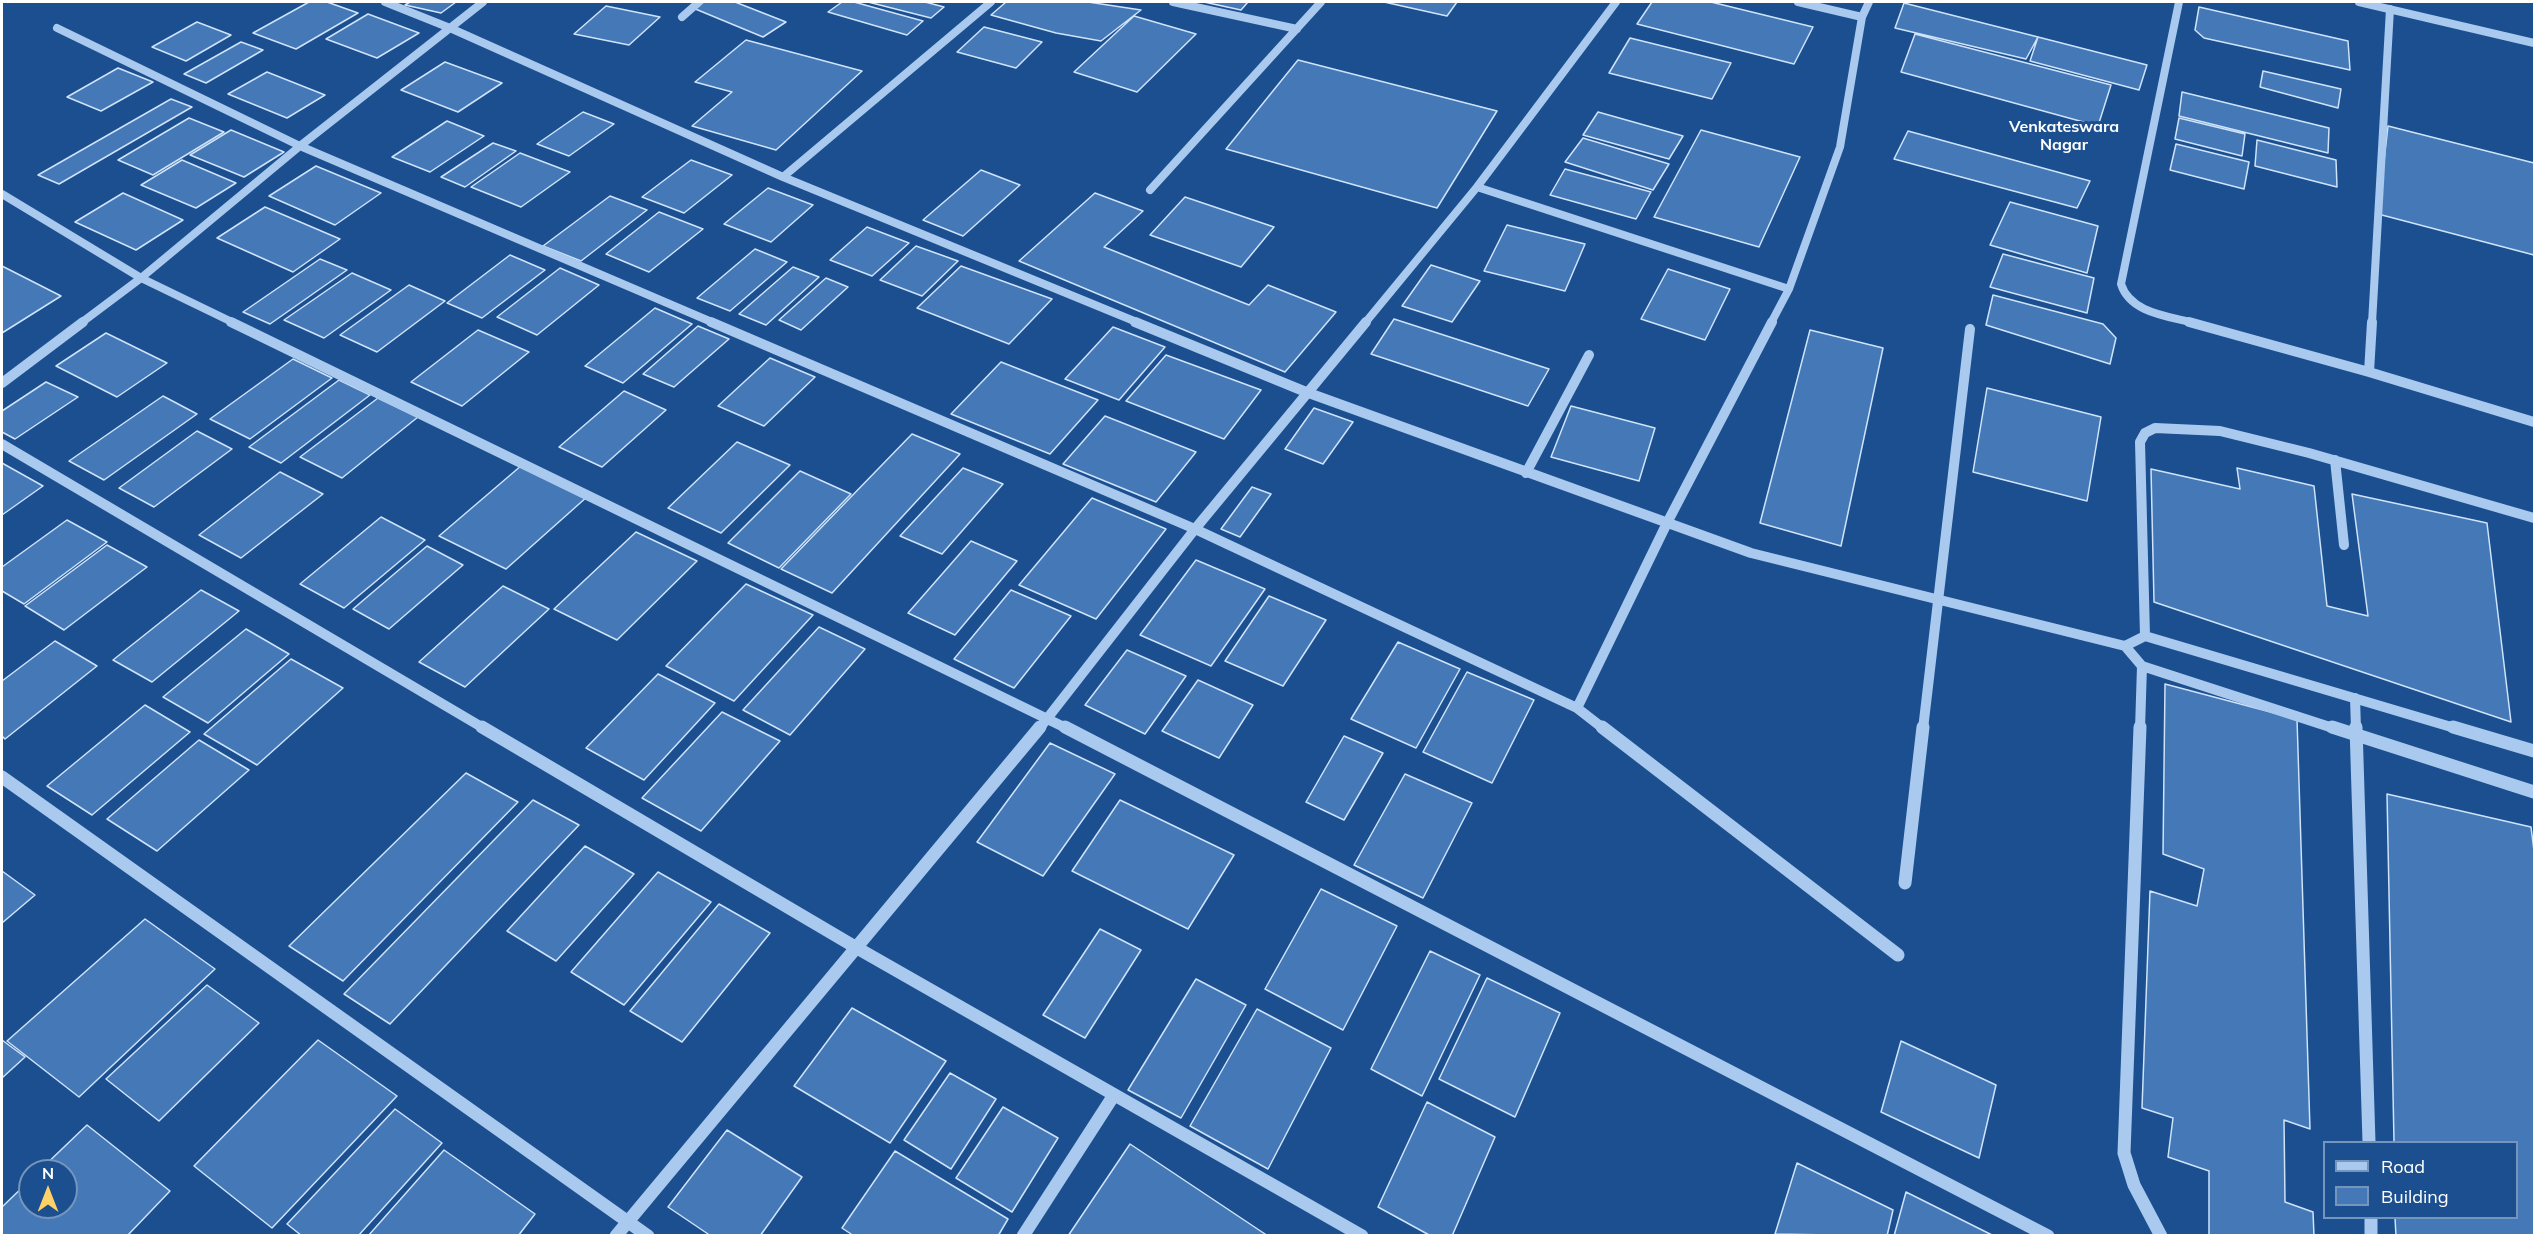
<!DOCTYPE html>
<style>
body{margin:0}
#map{position:relative;width:2536px;height:1237px;overflow:hidden;background:#1b4f8f;font-family:Mulish,sans-serif}
canvas{display:block}
.frame{position:absolute;inset:0;border:3px solid #fff;pointer-events:none}
.legend{position:absolute;left:2323px;top:1141px;width:195px;height:78px;box-sizing:border-box;background:#1b4f8f;border:2px solid #7695bc;margin:0;padding:8px 10px;list-style:none;font-size:18px;color:#fff}
.legend li{display:flex;align-items:center;gap:12px;height:30px}
.legend b{width:30px;border:2px solid #7695bc}
.north{position:absolute;left:18px;top:1159px;width:60px;height:60px;box-sizing:border-box;background:#1b4f8f;border:2px solid #7695bc;border-radius:50%;rotate:0deg;font-size:16px;font-weight:700;line-height:24px;text-align:center;color:#fff}
.north::after{content:'';display:block;margin:auto;width:21px;height:27px;background:#ffd166;clip-path:polygon(50% 0,100% 100%,50% 72%,0 100%)}
</style>
<div id="map">
<canvas width="2536" height="1237"></canvas>
<div class="frame"></div>
<ul class="legend">
<li><b style="height:8px;background:#a9c9ee"></b>Road</li>
<li><b style="height:16px;background:#4478b7"></b>Building</li>
</ul>
<div class="north">N</div>
</div>
<script>
const ctx = document.querySelector('canvas').getContext('2d');
ctx.lineJoin = 'round';
function fill(path, color) {
  ctx.fillStyle = color;
  ctx.fill(path, 'evenodd');
}
function trace(path, color, width, dash) {
  ctx.strokeStyle = color;
  ctx.lineWidth = width;
  ctx.lineCap = dash ? 'butt' : 'round';
  ctx.setLineDash(dash || []);
  ctx.stroke(path);
}
function label(font, color, halo, rows, align = 'center') {
  ctx.font = font + ' Mulish,sans-serif';
  ctx.lineWidth = 6;
  ctx.setLineDash([]);
  ctx.textBaseline = 'middle';
  ctx.strokeStyle = halo;
  ctx.fillStyle = color;
  for (const [text, x, y, turn = 0] of rows) {
    ctx.save();
    ctx.translate(x, y);
    ctx.rotate((+turn || 0) * Math.PI / 180);
    ctx.textAlign = isNaN(turn) ? turn : align;
    if (halo) ctx.strokeText(text, 0, 0);
    ctx.fillText(text, 0, 0);
    ctx.restore();
  }
}
const building = new Path2D(`
 M309,2h18l31,11 -62,36 -43,-16z
 M410,2h46l-15,11 -36,-8z
 M704,2h31l51,20 -23,15 -70,-29z
 M842,2h12l69,19 -16,14 -79,-23z
 M868,2h57l19,5 -13,11z
 M1006,2h82l53,8 -40,31 -45,-8 -65,-18z
 M1204,2h44l-7,8z
 M1384,2h73l-10,14z
 M1652,2h59l102,25 -19,37 -157,-40z
 M1904,3l134,34 -12,22 -131,-31z
 M606,6l54,11 -31,28 -55,-11z
 M2199,7l149,34 2,29 -146,-32 -9,-8z
 M368,14l51,19 -42,25 -51,-19z
 M1134,16l62,18 -59,58 -63,-20z
 M197,22l34,13 -45,26 -34,-14z
 M984,27l58,15 -26,26 -59,-16z
 M1915,34l196,51 -13,41 -197,-54z
 M2038,37l109,28 -8,25 -109,-29z
 M1630,38l101,25 -19,36 -103,-26z
 M746,40l116,31 -86,79 -84,-24 40,-34 -37,-10z
 M241,42l22,8 -57,33 -22,-9z
 M1298,60l199,51 -60,97 -211,-59z
 M445,62l57,21 -44,29 -57,-22z
 M118,68l35,14 -52,29 -34,-14z
 M2263,71l78,18 -3,19 -78,-21z
 M267,72l58,23 -38,23 -59,-24z
 M2182,92l147,36 -1,25 -149,-37z
 M171,99l21,8 -133,77 -21,-9z
 M583,112l31,12 -45,32 -32,-12z
 M1598,112l85,24 -14,23 -86,-24z
 M189,118l35,14 -71,43 -35,-15z
 M2179,118l66,16 -3,22 -67,-17z
 M447,121l37,15 -54,36 -38,-15z
 M2388,126l146,37v92l-156,-41z
 M231,130l53,22 -40,25 -54,-22z
 M1701,130l99,27 -41,90 -105,-30z
 M1908,131l182,50 -13,27 -183,-49z
 M1583,138l86,26 -16,26 -88,-28z
 M2257,140l79,20 1,27 -82,-21z
 M493,143l23,8 -51,36 -24,-10z
 M2176,144l73,18 -5,27 -74,-19z
 M520,153l50,19 -49,35 -50,-20z
 M182,160l54,23 -40,25 -55,-23z
 M691,160l41,15 -48,38 -42,-16z
 M316,166l65,27 -46,32 -66,-29z
 M1565,169l86,23 -15,27 -86,-24z
 M981,170l39,15 -57,51 -40,-16z
 M768,188l45,17 -42,37 -47,-18z
 M123,193l60,27 -47,30 -61,-28z
 M1095,193l48,18 -39,36 145,58 19,-20 68,27 -51,60 -266,-111z
 M610,196l37,14 -66,51 -38,-15z
 M1185,197l89,30 -33,40 -91,-32z
 M2010,202l88,24 -11,47 -97,-28z
 M265,207l75,32 -47,33 -76,-34z
 M659,212l44,17 -54,43 -43,-18z
 M1507,225l78,19 -20,47 -81,-20z
 M867,227l42,16 -37,33 -42,-16z
 M916,246l42,15 -36,35 -42,-16z
 M755,249l32,13 -57,49 -33,-13z
 M2003,254l91,24 -7,35 -97,-26z
 M510,255l35,15 -63,48 -35,-15z
 M320,259l27,11 -77,54 -27,-12z
 M1431,265l49,16 -28,41 -50,-16z
 M2,266l59,30 -59,37z
 M961,266l91,33 -43,45 -92,-36z
 M793,267l26,10 -53,48 -27,-11z
 M560,268l39,17 -62,50 -40,-18z
 M1668,269l62,20 -25,51 -64,-21z
 M352,273l39,17 -67,48 -40,-18z
 M826,278l22,9 -47,43 -22,-10z
 M409,285l36,16 -68,51 -37,-17z
 M1993,295l110,29 13,14 -6,26 -124,-39z
 M655,308l37,16 -69,59 -38,-17z
 M1394,319l155,50 -21,37 -157,-52z
 M698,326l31,13 -55,48 -31,-13z
 M1113,327l52,20 -46,53 -54,-21z
 M478,330l51,22 -67,54 -51,-24z
 M1810,330l73,18 -42,198 -81,-23z
 M106,333l61,30 -50,34 -61,-31z
 M1166,355l95,35 -37,49 -98,-38z
 M770,358l45,19 -51,49 -46,-20z
 M293,359l39,19 -82,61 -40,-20z
 M1001,362l97,38 -48,54 -99,-40z
 M339,380l31,15 -89,68 -32,-16z
 M46,382l32,15 -63,42 -13,-7v-21z
 M1987,388l114,29 -14,84 -114,-29z
 M624,391l42,19 -64,57 -43,-20z
 M163,396l34,18 -93,66 -35,-19z
 M378,398l40,19 -76,61 -42,-21z
 M1571,406l84,22 -16,53 -88,-24z
 M1314,408l39,14 -30,42 -38,-15z
 M1105,416l91,36 -40,50 -93,-38z
 M197,431l35,18 -78,58 -35,-19z
 M912,434l48,20 -128,139 -51,-24z
 M737,442l53,23 -69,68 -53,-25z
 M2,463l41,23 -41,29z
 M522,465l66,31 -82,73 -67,-33z
 M963,468l40,16 -61,70 -42,-18z
 M2237,468l77,18 13,120 41,10 -16,-122 135,29 24,199 -357,-120 -3,-133 89,20z
 M800,471l51,23 -72,74 -51,-25z
 M280,472l43,22 -82,64 -42,-23z
 M1252,487l19,7 -31,43 -19,-8z
 M1092,498l74,31 -70,90 -77,-34z
 M381,517l44,23 -81,68 -44,-24z
 M67,520l40,22 -83,62 -22,-13v-24z
 M636,532l61,29 -80,79 -63,-31z
 M971,541l46,20 -62,74 -47,-22z
 M107,545l40,22 -83,63 -39,-24z
 M427,546l36,19 -74,64 -36,-20z
 M1196,560l69,29 -54,77 -71,-31z
 M746,584l67,31 -79,86 -68,-35z
 M503,586l46,23 -84,78 -46,-25z
 M201,590l38,21 -87,71 -39,-22z
 M1011,590l60,26 -57,72 -60,-29z
 M1269,596l57,24 -43,66 -58,-25z
 M819,627l46,22 -75,86 -47,-25z
 M246,629l43,25 -81,69 -45,-26z
 M55,641l42,25 -92,73 -3,-3v-55z
 M1398,642l62,27 -44,79 -65,-29z
 M1127,650l59,26 -41,58 -60,-29z
 M291,659l52,29 -86,77 -53,-31z
 M1467,672l67,28 -42,83 -69,-31z
 M658,674l57,29 -71,77 -58,-32z
 M1198,680l55,25 -34,53 -57,-27z
 M2165,684l132,35 13,410 -26,-9 1,82 28,10 1,24h-105v-65l-41,-14 5,-39 -31,-10 8,-217 47,15 7,-37 -41,-15z
 M145,705l45,27 -98,83 -45,-29z
 M722,712l58,29 -79,90 -59,-33z
 M1344,736l39,17 -39,67 -38,-18z
 M199,740l50,30 -92,81 -50,-32z
 M1050,743l65,31 -72,102 -66,-34z
 M466,773l52,29 -175,179 -54,-35z
 M1405,774l67,29 -49,95 -69,-33z
 M2387,794l144,33 3,24v385h-138l-1,-18h121v-76h-122z
 M533,800l46,25 -189,199 -46,-30z
 M1120,800l114,55 -46,74 -116,-58z
 M585,846l49,28 -78,87 -49,-30z
 M2,871l33,24 -33,28z
 M658,872l53,30 -87,103 -53,-33z
 M1321,889l76,37 -54,104 -78,-41z
 M719,904l51,29 -88,109 -52,-31z
 M145,919l70,50 -136,128 -72,-56z
 M1100,929l41,21 -56,88 -42,-23z
 M1430,951l50,24 -58,121 -51,-27z
 M1487,978l73,35 -45,104 -76,-38z
 M1196,979l50,26 -65,113 -53,-28z
 M207,985l52,38 -100,98 -53,-42z
 M852,1008l94,53 -56,82 -96,-57z
 M1257,1009l74,39 -63,121 -78,-43z
 M2,1040l23,17 -23,21z
 M318,1040l79,56 -125,132 -78,-62z
 M1901,1041l95,44 -17,73 -98,-46z
 M950,1073l46,26 -45,70 -47,-29z
 M1427,1102l68,35 -43,99h-21l-53,-29z
 M1003,1107l55,31 -46,74 -56,-34z
 M395,1109l47,34 -84,93h-56l-15,-12z
 M87,1125l83,66 -43,45h-125v-29l28,-27v27h36v-36h-27z
 M727,1130l75,47 -42,59h-49l-43,-29z
 M1130,1144l138,92h-200z
 M444,1150l91,64 -17,22h-150z
 M895,1151l113,68 -10,17h-144l-12,-8z
 M1797,1163l96,47 -6,26 -112,-2z
 M1906,1192l88,44h-100z`);
const minorFar2 = new Path2D(`
 M385,2l65,26 333,149 356,146
 M1173,2l124,27
 M1798,2l64,15
 M2179,2l-58,282c9,29 47,32 73,39
 M2359,2l175,41
 M682,17l17,-15
 M57,28l243,118 414,177
 M783,177l208,-175
 M1477,187l312,102
 M1150,190l171,-188
 M2,194l139,84 93,45
 M81,323l60,-45 159,-132 183,-144
 M1365,323l112,-136 139,-185
 M1771,323l18,-34 51,-142 22,-130 7,-15
 M2372,323l18,-314`);
const minorFar1 = new Path2D(`
 M231,322l837,407
 M711,322l484,207 382,179 27,21
 M1135,322l171,70 445,161 374,93 17,20 194,63
 M2189,322l180,50 165,50
 M2369,372l3,-50
 M2,383l81,-61
 M2,444l483,285
 M2335,460l9,85
 M1526,473l63,-118
 M2145,636l-5,-194 5,-9 10,-5 65,3 89,22 225,65
 M2125,646l20,-10 313,93
 M2355,698l1,31
 M1577,708l90,-185 105,-201
 M1039,729l156,-200 171,-207
 M1923,729l47,-400
 M2140,729l2,-63`);
const minor = new Path2D(`
 M482,727l375,221 505,288
 M1065,727l983,509
 M1602,727l296,228
 M2140,727l-16,426 10,32 27,51
 M2332,727l202,65
 M2356,727l13,415
 M2453,727l81,24
 M2,777l646,459
 M1905,883l18,-156
 M2371,1218v18
 M616,1236l424,-509
 M1023,1236l91,-141`);
const farNeighbourhoodnames = [
 ["Venkateswara",2064,127],
 ["Nagar",2064,145]
];
fill(building, '#4478b7');
trace(building, '#cfe3fa', 1.5);
trace(minorFar2, '#a9c9ee', 8);
trace(minorFar1, '#a9c9ee', 10);
trace(minor, '#a9c9ee', 13);
label('bold 16px', '#fff', '#1b4f8f', farNeighbourhoodnames);
</script>
